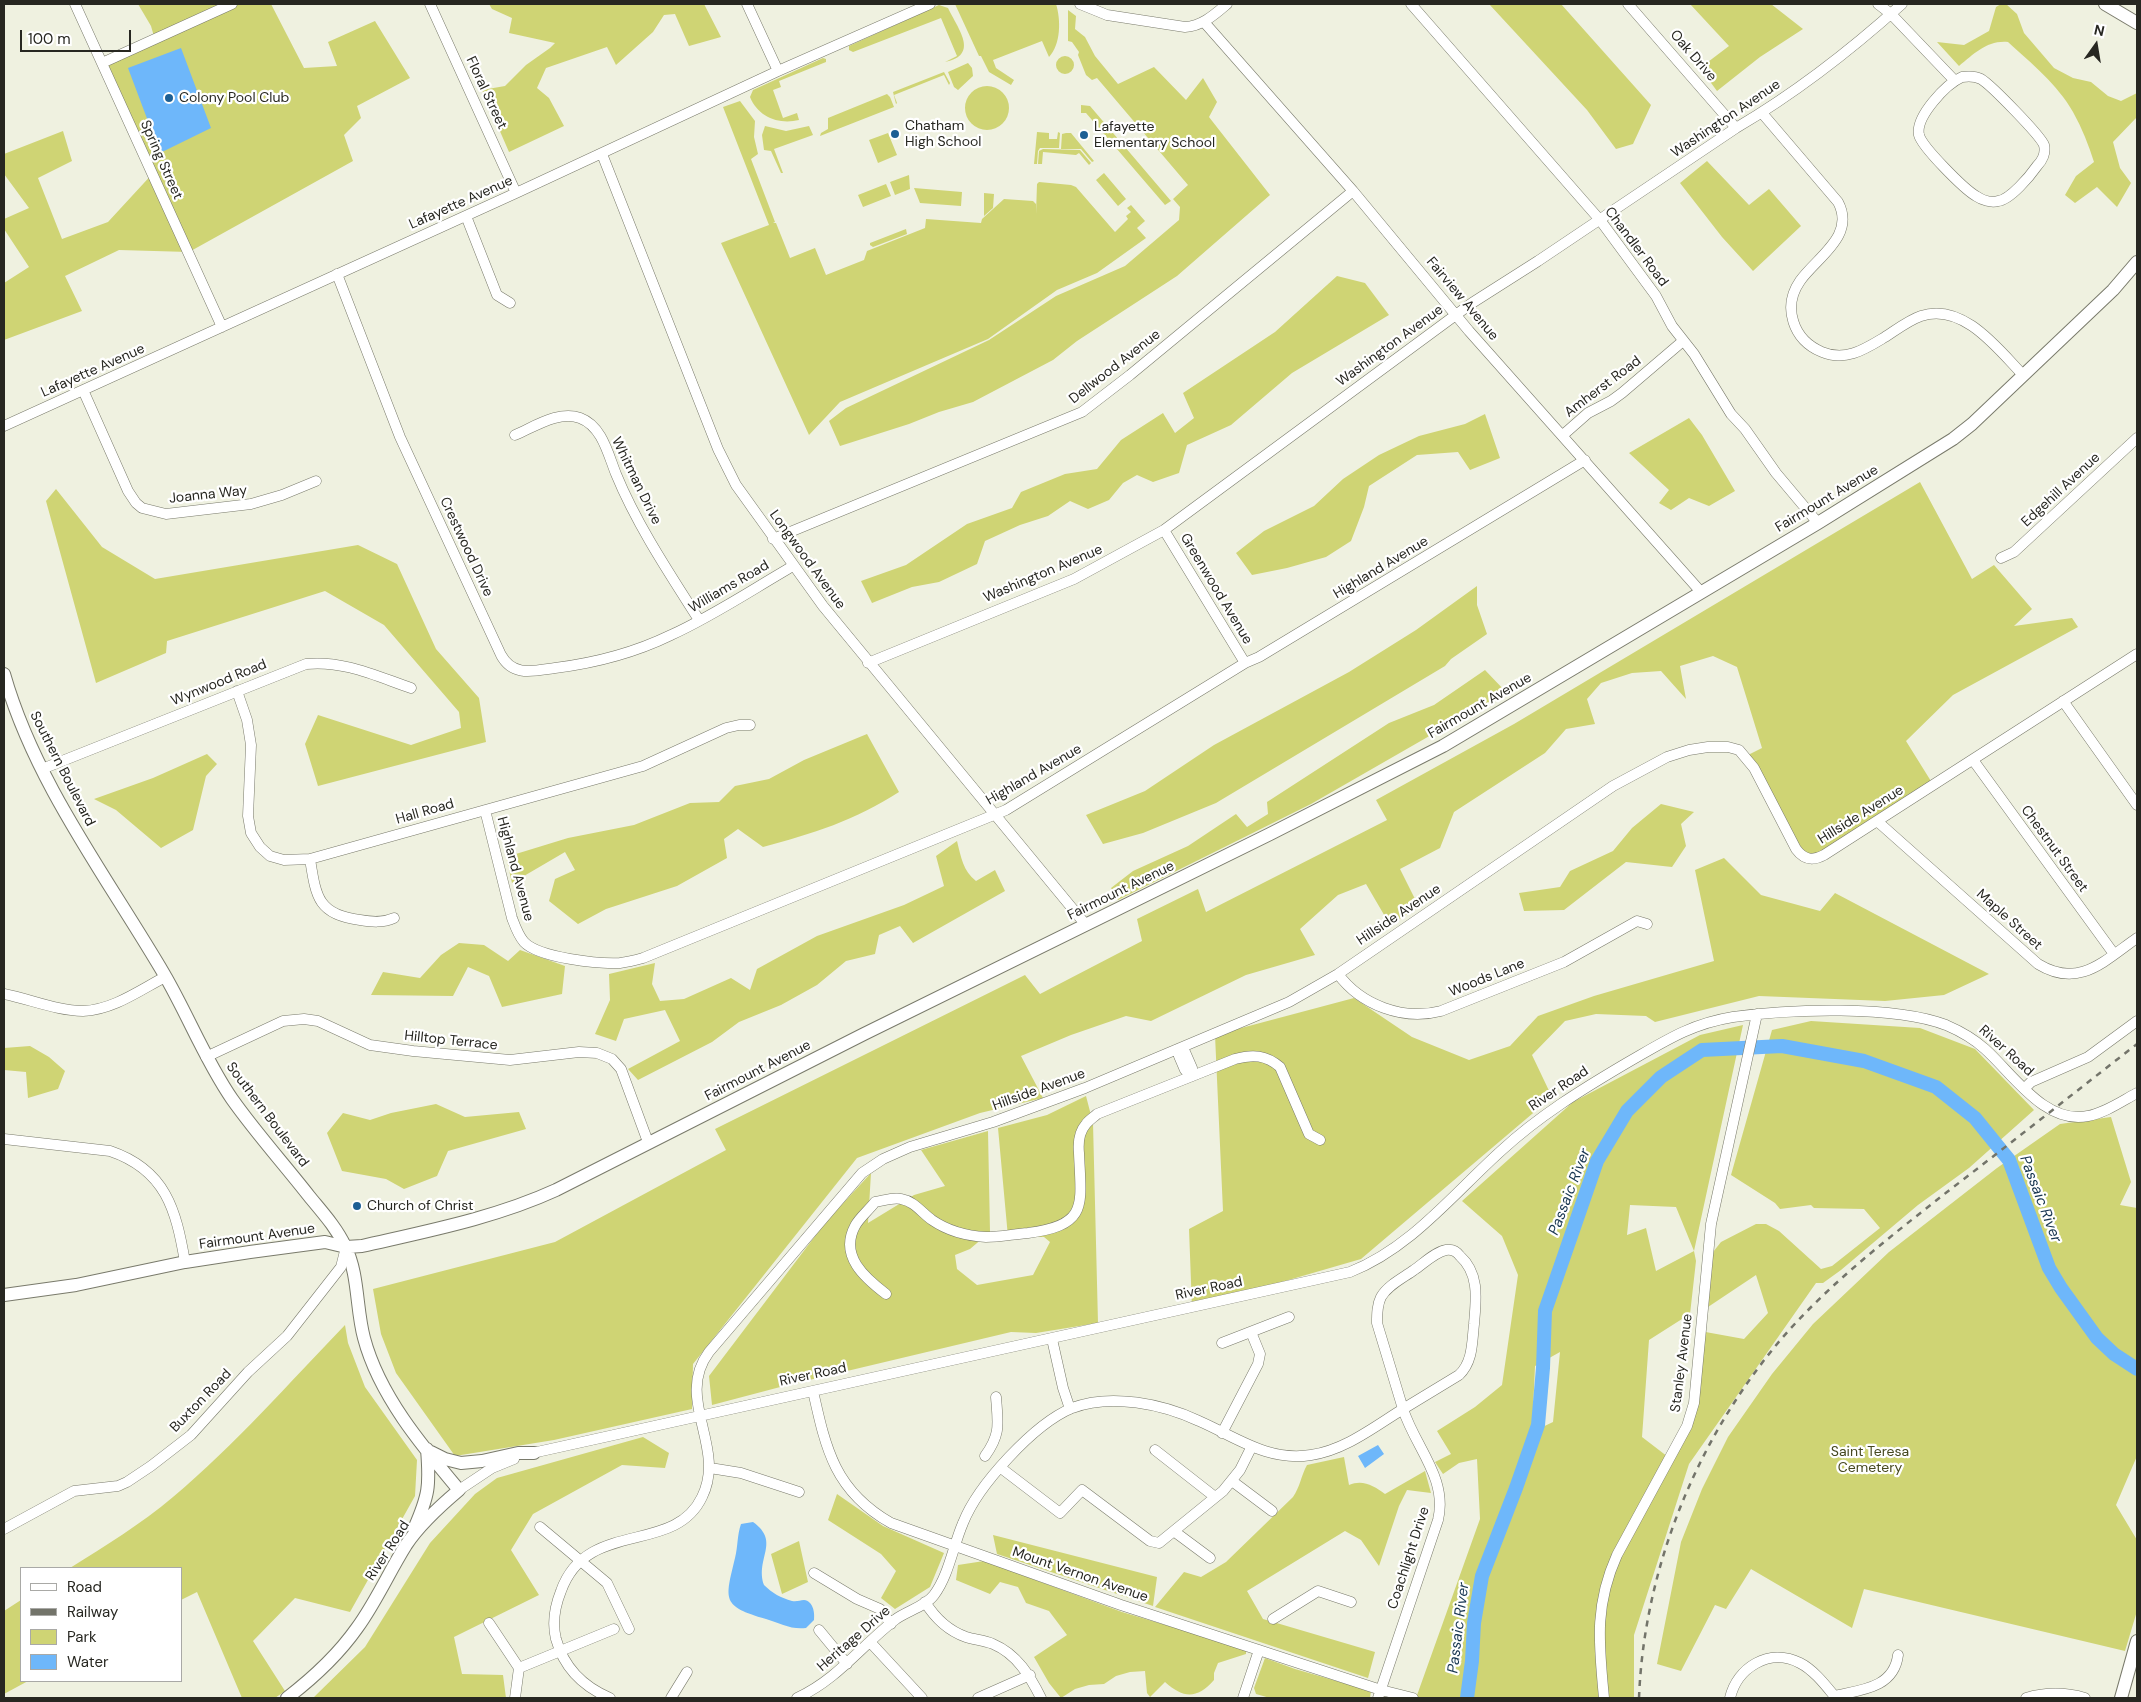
<!DOCTYPE html>
<style>
body{margin:0}
#map{position:relative;width:2141px;height:1702px;overflow:hidden;background:#eff1e0;font-family:"DM Sans",sans-serif}
canvas{display:block}
.frame{position:absolute;inset:0;border:5px solid #272721;pointer-events:none}
.legend{position:absolute;left:20px;top:1567px;width:162px;height:115px;box-sizing:border-box;background:#fff;border:1px solid #a9a9a6;margin:0;padding:6px 9px;list-style:none;font-size:15px;color:#272721}
.legend li{display:flex;align-items:center;gap:10px;height:25px}
.legend b{width:25px;border:1px solid #a9a9a6}
.north{position:absolute;left:2071px;top:20px;width:50px;height:50px;-webkit-text-stroke:4px #fff;paint-order:stroke;rotate:13deg;font-size:14px;font-weight:700;line-height:20px;text-align:center;color:#272721}
.north::after{content:'';display:block;margin:auto;width:18px;height:22px;background:#272721;clip-path:polygon(50% 0,100% 100%,50% 72%,0 100%)}
.scale{position:absolute;left:20px;top:30px;width:111px;height:22px;box-sizing:border-box;border:2px solid #272721;border-top:0;padding-left:6px;font-size:15px;line-height:18px;white-space:nowrap;color:#272721;-webkit-text-stroke:4px #fff;paint-order:stroke}
</style>
<div id="map">
<canvas width="2141" height="1702"></canvas>
<div class="frame"></div>
<ul class="legend">
<li><b style="height:6px;background:#fff"></b>Road</li>
<li><b style="height:6px;background:#73746a"></b>Railway</li>
<li><b style="height:14px;background:#cfd474"></b>Park</li>
<li><b style="height:14px;background:#6eb7fa"></b>Water</li>
</ul>
<div class="north">N</div>
<div class="scale">100 m</div>
</div>
<script>
const ctx = document.querySelector('canvas').getContext('2d');
ctx.lineJoin = 'round';
function fill(path, color) {
  ctx.fillStyle = color;
  ctx.fill(path, 'evenodd');
}
function trace(path, color, width, dash) {
  ctx.strokeStyle = color;
  ctx.lineWidth = width;
  ctx.lineCap = dash ? 'butt' : 'round';
  ctx.setLineDash(dash || []);
  ctx.stroke(path);
}
function label(font, color, halo, rows, align = 'center') {
  ctx.font = font + ' "DM Sans",sans-serif';
  ctx.lineWidth = 4.5;
  ctx.setLineDash([]);
  ctx.textBaseline = 'middle';
  ctx.strokeStyle = halo;
  ctx.fillStyle = color;
  for (const [text, x, y, turn = 0] of rows) {
    ctx.save();
    ctx.translate(x, y);
    ctx.rotate((+turn || 0) * Math.PI / 180);
    ctx.textAlign = isNaN(turn) ? turn : align;
    if (halo) ctx.strokeText(text, 0, 0);
    ctx.fillText(text, 0, 0);
    ctx.restore();
  }
}
const green = new Path2D(`
 M138,4h133l33,64 33,-2 -9,-24 47,-21 35,57 -53,28 4,12 -17,17 9,26 -164,91 -70,-2 -54,26 17,35 -78,29v-57l25,-16 -25,-38v-10l25,-11 -25,-34v-20l59,-23 9,30 -34,17 24,61 46,-17 47,-51 -49,-105 49,-26 -4,-14z
 M489,4h215l17,33 -32,9 -14,-32 -11,1 -11,17 -37,33 -9,-18 -61,21 -9,20 12,10 15,28 -55,26 -27,-62 23,-4 21,-21 24,-17 5,-5 -46,-10 3,-15 -20,-9z
 M955,4h101c5,16 5,40 -7,53l-7,-16 -49,19 3,8 18,12 -3,5 -22,-13 -8,-16h-2z
 M1489,4h72l90,101 -18,39 -17,5 -29,-39z
 M1690,4h81l32,25 -43,28 -43,34 -17,-23 29,-22z
 M2001,4h5l11,10 7,19 30,35 19,10 18,4 17,14 13,5 16,-8v24l-24,25 7,26 11,15 -14,24 -20,-20 -22,16 -10,-8 11,-19 18,-14c-5,-16 -12,-34 -21,-50 -15,-27 -42,-49 -65,-70 -21,-2 -34,12 -49,24l-22,-24 27,3 25,-14 7,-24z
 M939,5l9,3c10,21 32,47 -3,54l12,-6 -16,-38 -88,34 -4,-2v-4z
 M1068,10l8,6 -1,13 10,8 10,19 23,28 36,-17 32,33 17,-22 14,24 -8,15 61,78 -93,81 -100,65 -24,19 -80,42 -34,10 -30,12 -69,22 -11,-25 17,-13 143,-68 67,-44 69,-30 54,-46 1,-13 -7,-8 15,-14 -91,-107 -5,2 -6,-5 -8,-20 1,-3 -7,-10 -4,-1z
 M1056 65a9 9 0 1 1 18 0a9 9 0 1 1-18 0Z
 M823,58l3,1v3l-47,19 2,6 -8,3 10,28 14,-5 2,7c-20,5 -41,-3 -49,-23l3,-7z
 M968,63l4,5 1,8 -15,14 -4,-3 -6,-15z
 M944,72l6,11 -1,2 -5,-10 -50,20 3,8 -1,1 -3,-12z
 M965 108a22 22 0 1 1 44 0a22 22 0 1 1-44 0Z
 M887,94l3,3 4,10 -74,29 1,-3 7,-4v-11z
 M740,101l15,20 -1,16 4,17 -7,5 24,63 -2,1h3l14,35 25,-10 11,27 38,-15 3,-9 58,-23 1,-9 55,4 1,-4 22,-20 29,2 3,3v10l1,-30 2,-2 32,3 5,2 39,45 13,-13 -2,-3 5,-4 -4,-4 4,-3 14,16 -8,7 9,10 -49,35 -40,17 -69,49 -148,63 -31,33 -88,-192 48,-18 -46,-118z
 M1081,105l9,1 81,95 -6,4 -79,-92h-5z
 M765,126l21,5 23,-5 4,9 -39,14 9,24h-2l-10,-22 -7,-1 -2,-15z
 M1037,132l12,1v6h8l1,-7 2,1 -1,15h-19l-2,3 -1,13h-3z
 M888,133l9,22 -19,8 -9,-23z
 M1066,133h5l23,28 -2,1 -11,-13h-20l1,-15z
 M1043,149l37,1 11,13 -2,2 -10,-12 -3,2 -33,-3 -1,12h-4l1,-13z
 M1707,161l42,44 20,-16 32,37 -48,45 -31,-34 -42,-54z
 M1104,173l22,26 -8,7 -22,-26z
 M909,175l1,14 -15,6 -5,-13z
 M886,184l5,12 -28,11 -5,-12z
 M914,188l48,4 -1,14 -41,-3z
 M984,193l10,1 -1,14 -9,8z
 M906,229l1,5 -34,13 -3,-2v-2z
 M1337,276l28,7 24,32 -97,58 -61,52 -44,20 -8,28 -26,9 -16,-7 -14,8 -14,17 -21,9 -18,-8 -22,15 -28,9 -35,16 -8,23 -38,18 -27,5 -40,16 -11,-22 45,-16 61,-41 45,-16 9,-16 44,-18 32,-5 24,-29 42,-27 12,20 19,-15 -11,-25 92,-61z
 M1485,414l15,44 -30,12 -12,-18 -41,3 -48,31 -5,21 -13,34 -25,16 -39,11 -35,7 -16,-22 28,-22 50,-25 29,-27 36,-24 40,-19 46,-12z
 M1689,418l13,17 33,56 -26,15 -20,-8 -18,12 -12,-7 10,-13 -40,-37z
 M1920,482l52,97 22,-14 38,44 -18,17 58,-8 6,9 -125,68 -47,46 28,45 -114,72 -22,-6 -52,-96 16,-8 -25,-81 -24,-11 -33,10 6,33 -25,-28 -29,2 -31,10 -14,16 8,25 -29,5 -21,24 -91,59 -14,36 -40,21 19,38 -29,18 -24,-41 -28,11 -38,34 15,26 -69,20 -95,46 -25,-5 -55,19 -50,21 22,42 -63,15 -123,45 -164,206 -1,45 -138,31 -99,16 -59,-83 -15,-39 -8,-45 182,-47 171,-92 -11,-21 310,-154 15,19 102,-53 -5,-22 61,-30 8,23 181,-92 -11,-20 138,-76z
 M56,489l46,58 53,32 203,-34 39,19 39,85 43,49 7,44 -168,44 -13,-42 13,-29 93,30 50,-17 -2,-16 -75,-87 -59,-34 -158,50 -1,12 -70,30 -50,-182z
 M1477,586v19l10,29 -36,25 -6,7 -229,137 -73,30 -40,11 -17,-29 59,-24 69,-46 135,-73 67,-42z
 M1485,670l21,22 -195,112 -193,96 -7,-12 22,-17 55,-25 48,-32 11,13 21,-13 -1,-12 122,-79 45,-18z
 M867,734l32,58c-43,28 -87,42 -136,55l-25,-18 -14,10 3,19 -50,28 -71,23 -28,15 -29,-23 6,-22 20,-9 -10,-18 -53,31 -6,-26 62,-19 66,-13 56,-22 29,-1 16,-16 34,-7 35,-19z
 M207,754l10,10 -11,12 -13,54 -32,18 -45,-38 -22,-11 59,-21z
 M1661,804l33,8 -13,12 5,22 -14,21 -46,-5 -62,48 -40,1 -5,-18 41,-6 10,-16 43,-20 19,-23z
 M957,841c4,16 6,30 19,40l19,-11 10,21 -92,52 -13,-17 -21,9 -4,19 -29,7 -29,24 -36,20 -42,17 -27,20 -74,38 -10,-11 52,-28 -15,-31 -41,9 -8,22 -21,-7 15,-34 -1,-26 46,-11 -3,21 8,17 24,-2 47,-21 19,12 7,-21 60,-33 87,-31 40,-19 -8,-30z
 M1724,858l37,37 59,16 15,-18 154,81 -45,21 -59,6 -126,-5 -104,26 -9,-6 -50,-2 -31,7 -33,34 20,42 -191,162 -169,49 -3,-79 34,-18 -8,-176 139,-37 58,39 57,23 41,-14 28,-30 56,-20 120,-35 -19,-91z
 M459,943l25,2 24,16 12,-11 45,16 -3,28 -60,13 -13,-31 -21,-9 -15,29 -82,-1 12,-23 37,6 21,-23z
 M1811,1021l109,7 55,21 59,61 -65,58 -51,37 -77,65 -18,13h-7l-127,181 -55,171v63h-218l64,-179 -3,-60 -18,4 -16,11 -8,-12 16,-8 -14,-23 38,-24 27,-22 16,-110 -16,-39 -40,-35 111,-99 127,-67 43,-10 -49,226 2,10 -7,62 -7,-4 -33,21 -7,97 30,23 21,-46 7,-83 44,8 24,-26 -12,-38 -48,32 5,-55 8,-10 35,-18h10l13,7 42,38 11,-3 48,-38 -16,-19 -50,-1 -3,-3 -31,4 -5,-6 -44,-28 41,-145zM1630,1205l46,2 18,44 -38,20 -10,-43 -19,7zM1560,1352l-7,70 -21,10 3,-66z
 M30,1046l19,11 16,14 -7,18 -30,9 -2,-26 -22,-2v-22z
 M1086,1096l7,27 5,200 -62,10 -25,-1 -227,54 -72,19 -3,-29 116,-153 46,-50 -3,50 46,-28 31,-9 -24,-36 67,-19 2,101 -20,17 -15,6 2,14 20,16 56,-10 17,-33 -6,-5h-36l-10,-109 49,-13z
 M436,1104l29,13 54,-5 7,17 -78,22 -11,25 -33,13 -18,-10 -44,-8 -15,-38 16,-20 27,7 21,-7z
 M2111,1117l20,65 -11,23 17,3v248l-21,49 21,35v71l-12,40 -261,-62 -12,39 -101,-59 -25,40 -11,-4 -34,66 -24,-7 24,-122 21,-53 26,-52 44,-63 41,-50 76,-72 108,-84 63,-44z
 M345,1325l3,18 17,44 52,73 -2,36 -65,116 -55,-14 -42,43 32,50 -10,7h-33l-45,-106 -16,8v-32h-111c35,-22 71,-44 103,-71 62,-52 116,-114 172,-172z
 M643,1437l26,16 -4,15 -43,-3 -89,49 -22,36 28,45 -85,42 8,37 41,1 3,23h-193l52,-51 65,-104 45,-49 22,-16z
 M1344,1457l5,28c14,-6 25,1 36,9l40,-23 6,22 -24,-3 -8,16 -20,60 -18,-26 -16,-9 -98,60 16,28 112,33 -7,26 -213,-71 29,-35 17,5 25,-15 67,-65c7,-10 8,-21 14,-32z
 M837,1494l46,32 61,27 -14,34 -35,22 -14,-11 15,-27 -15,-17 -53,-34z
 M993,1535l164,42 -4,29 -156,-52z
 M799,1541l9,41 -26,12 -11,-40z
 M984,1561l138,51 124,37v5l-28,9 -4,10v7c-17,19 -30,19 -49,2l-15,15 -3,-4 -2,-22 -15,1 -14,4 -12,8 -15,1 -14,4 -14,9 -12,-15 -15,-26 33,-22 -18,-24 -23,-8 -8,-16 -18,-5 -10,12 -34,-14 2,-15z
 M21,1600v81h7l-24,13v-83z
 M1265,1658l30,11 76,22 -1,7h-100l-14,-4 -2,-6z`);
const water = new Path2D(`
 M181,48l30,80 -51,25 -32,-85z
 M1378,1445l6,9 -19,14 -7,-12z
 M753,1522c28,20 2,36 11,63 8,8 17,13 28,16 5,1 8,-1 12,-1 9,1 11,12 10,20l-8,8c-15,2 -26,-5 -40,-9 -45,-13 -41,-19 -31,-61 3,-11 2,-23 6,-34z`);
const river = new Path2D(`
 M1467,1698l5,-37 2,-38 8,-47 34,-88 22,-63 5,-57 2,-57 52,-150 30,-50 34,-34 41,-27 80,-4 82,15 72,26 39,31 34,42 40,108 12,20 36,50 17,16 23,15`);
const minor = new Path2D(`
 M75,4l147,323
 M430,4l86,189
 M747,4l31,67
 M1080,4l27,11 78,12c17,-1 29,-12 42,-23
 M1411,4l189,216 56,76 16,30 22,28 37,60 14,15 31,44 42,50
 M1628,4l108,124
 M1878,4l13,10 64,67
 M1204,22l149,169 116,140 232,261
 M102,63l130,-59
 M1962,77c7,-1 13,-1 19,2 10,6 59,56 63,66 2,8 -2,16 -7,21 -7,10 -27,34 -39,35 -7,2 -16,-1 -22,-5 -12,-7 -54,-49 -57,-61 -4,-18 27,-51 43,-58z
 M1762,113l76,89c18,34 -21,55 -38,79 -18,26 -7,59 22,71 24,10 43,-3 63,-15 11,-7 24,-17 36,-21 42,-14 77,33 102,59
 M602,154l116,295 18,36 87,121 263,319
 M466,216l31,79 13,8
 M337,274l63,163 101,218c12,22 32,16 54,13 40,-5 79,-15 116,-33 42,-19 82,-46 122,-69
 M83,390l45,101 8,12 6,5 24,6 85,-10 31,-9 34,-14
 M4,426l512,-233 262,-122 152,-67
 M515,435c19,-8 44,-25 65,-17 22,8 28,36 36,56 21,51 53,99 83,146
 M1563,435l25,-22 23,-12 11,-8 61,-52
 M1164,530l81,133
 M773,539l309,-127 48,-37 223,-184
 M2001,558l13,-6 123,-114
 M868,663l206,-84 90,-49 308,-227 66,-42 198,-133c58,-34 116,-79 166,-124
 M237,691l10,29 4,25 -3,71 3,17 9,14 10,9 14,4 26,-1 333,-93 83,-38 13,-3h11
 M2063,701l74,104
 M1973,760l141,194
 M42,769l264,-105c37,-4 70,12 105,24
 M485,810l27,108c3,8 6,17 12,24 15,16 75,22 96,21 8,-1 16,-3 23,-5l363,-148 239,-147 14,-6 326,-197
 M1877,821l161,143c41,25 66,-3 99,-26
 M310,859c6,38 8,56 50,61 12,2 23,3 34,-2
 M1338,974c23,31 65,47 103,37l123,-49 73,-41 10,3
 M4,994c26,5 53,17 79,17 30,-1 57,-21 82,-34
 M1180,1049l1,3 -2,4 6,14 5,2
 M1181,1052h4l7,16 -2,4 2,4
 M206,1057l77,-36 21,-2 14,2 52,24 43,6 97,9 69,-8 18,1 15,6 9,10 27,73
 M2025,1088l6,-6 57,-25 49,-36
 M4,1139l106,12c56,19 66,59 75,111
 M886,1294c-21,-16 -47,-38 -31,-68 4,-8 14,-16 20,-24 8,-1 18,-5 26,-3 13,2 21,14 31,21 16,11 36,16 54,17 14,0 28,-3 42,-4 61,-8 53,-28 51,-80 -1,-10 0,-21 7,-29 3,-4 8,-7 11,-10l138,-55c18,-5 31,-4 45,8l29,67 11,6
 M1052,1339l11,49 7,21
 M1222,1343l67,-26
 M813,1391c13,59 22,100 78,132l230,82 260,85 32,8
 M1222,1433l36,-69 2,-10 -9,-22
 M1155,1450l60,47
 M528,1454l822,-182c61,-24 103,-78 152,-122 37,-34 79,-60 123,-86 37,-21 64,-40 108,-47 57,-8 160,-12 213,8 14,6 28,14 39,24 28,25 60,76 103,67 17,-3 34,-15 49,-23
 M985,1456c16,-22 13,-32 11,-59
 M710,1468l31,5 58,19
 M1001,1468l59,45 22,-23 68,51 9,2 64,-52 17,-21 11,-22
 M1232,1481l40,30
 M459,1490l33,-22 22,-9
 M540,1527l67,56 22,46
 M4,1529l70,-38 44,-5 9,-4 24,-16 40,-31 57,-63 39,-36 54,-69 5,-20
 M1175,1532l35,26
 M814,1573l43,26 23,10 11,15
 M925,1602c10,16 24,29 41,35 9,3 18,3 27,7 24,10 37,32 48,54
 M1273,1619l45,-28 33,11
 M489,1623l30,45
 M819,1630l28,34
 M871,1643l51,55
 M519,1668l95,-39
 M1834,1696c27,-6 60,-8 64,-41
 M515,1698l4,-30
 M610,1698c-26,-11 -46,-30 -54,-59 -4,-16 -1,-33 5,-48 26,-73 113,-35 141,-94 25,-50 -28,-98 7,-145l153,-179 21,-14 27,-12 83,-25 92,-34 204,-86 49,-28 275,-188 54,-29 22,-7 19,-3h20l11,3 15,18 42,81c8,11 17,12 28,6l313,-201
 M671,1698l16,-26
 M797,1698c41,-19 64,-52 99,-79 11,-8 30,-13 38,-24 15,-20 19,-49 29,-72 15,-38 71,-99 109,-115 39,-15 91,-4 127,13 37,16 69,41 112,34 34,-5 63,-28 92,-46l56,-34c14,-13 13,-33 15,-51 2,-24 6,-50 -14,-68 -3,-4 -8,-7 -14,-6 -11,2 -23,14 -32,20 -11,8 -26,15 -33,27 -4,8 -4,17 -4,26l26,86c12,38 45,69 35,111l-60,178
 M978,1698l52,-23
 M1243,1698l16,-48
 M1604,1698c-5,-54 -10,-92 13,-143l70,-129 7,-23 17,-179 46,-210
 M1730,1698c7,-30 39,-51 70,-35 14,7 26,23 36,35
 M2026,1698c20,-6 39,-6 59,0`);
const major = new Path2D(`
 M2105,4l32,19
 M4,674c31,109 103,203 160,300 24,41 41,86 68,125 24,34 52,65 77,97 13,16 27,31 36,50 14,28 11,63 19,92 15,57 58,108 95,152 -19,16 -39,34 -53,55 -17,27 -30,57 -49,83 -19,27 -44,50 -70,70
 M4,1295l72,-10 109,-23 65,-10 75,-10 21,5 16,-1c65,-15 133,-28 194,-56l308,-156 406,-200 173,-88 375,-223 135,-84 19,-15 141,-134 24,-28
 M431,1452l14,7 16,4 21,-2 36,-8h16
 M414,1529c15,-34 16,-43 13,-80
 M2121,1698l16,-57`);
const rail = new Path2D(`
 M1639,1698c5,-131 59,-262 144,-361 48,-55 107,-100 164,-145 64,-49 127,-99 190,-148`);
const markers = [
 [169,98,5,"#1d5f94"],
 [895,134,5,"#1d5f94"],
 [1084,135,5,"#1d5f94"],
 [357,1206,5,"#1d5f94"]
];
const streetNames = [
 ["Oak Drive",1693,56,49],
 ["Floral Street",486,93,65],
 ["Washington Avenue",1726,119,-34],
 ["Spring Street",161,160,66],
 ["Lafayette Avenue",461,203,-24],
 ["Chandler Road",1636,247,53],
 ["Fairview Avenue",1462,299,50],
 ["Washington Avenue",1390,346,-36],
 ["Dellwood Avenue",1115,367,-38],
 ["Lafayette Avenue",93,371,-24],
 ["Amherst Road",1603,387,-37],
 ["Whitman Drive",636,481,64],
 ["Edgehill Avenue",2061,490,-43],
 ["Joanna Way",208,495,-6],
 ["Fairmount Avenue",1827,499,-31],
 ["Crestwood Drive",466,547,65],
 ["Longwood Avenue",807,560,54],
 ["Highland Avenue",1381,568,-31],
 ["Washington Avenue",1043,574,-23],
 ["Williams Road",729,587,-30],
 ["Greenwood Avenue",1216,589,59],
 ["Wynwood Road",219,683,-22],
 ["Fairmount Avenue",1480,706,-30],
 ["Southern Boulevard",62,769,63],
 ["Highland Avenue",1034,775,-30],
 ["Hall Road",425,812,-16],
 ["Hillside Avenue",1861,815,-32],
 ["Chestnut Street",2054,849,54],
 ["Highland Avenue",515,869,75],
 ["Fairmount Avenue",1121,891,-26],
 ["Hillside Avenue",1399,915,-34],
 ["Maple Street",2009,920,42],
 ["Woods Lane",1487,978,-22],
 ["Hilltop Terrace",451,1041,6],
 ["River Road",2006,1051,42],
 ["Fairmount Avenue",758,1071,-27],
 ["River Road",1559,1089,-34],
 ["Hillside Avenue",1039,1090,-20],
 ["Southern Boulevard",267,1115,53],
 ["Fairmount Avenue",257,1237,-8],
 ["River Road",1209,1289,-12],
 ["Stanley Avenue",1682,1363,-83],
 ["River Road",813,1375,-12],
 ["Buxton Road",201,1401,-46],
 ["River Road",388,1551,-57],
 ["Coachlight Drive",1409,1558,-72],
 ["Mount Vernon Avenue",1080,1575,19],
 ["Heritage Drive",854,1639,-41]
];
const poiNames = [
 ["Colony Pool Club",179,98],
 ["Chatham",905,126],
 ["High School",905,142],
 ["Lafayette",1094,127],
 ["Elementary School",1094,143],
 ["Church of Christ",367,1206]
];
const parkNames = [
 ["Saint Teresa",1870,1452],
 ["Cemetery",1870,1468]
];
const waterNames = [
 ["Passaic River",1570,1192,-69],
 ["Passaic River",2040,1199,69],
 ["Passaic River",1459,1628,-83]
];
fill(green, '#cfd474');
fill(water, '#6eb7fa');
trace(river, '#6eb7fa', 14);
trace(minor, '#797a6b', 11);
trace(major, '#797a6b', 14);
trace(minor, '#fff', 10);
trace(major, '#fff', 12);
trace(rail, '#73746a', 2.5, [6, 6]);
for (const [x, y, r, color] of markers) {
  const dot = new Path2D();
  dot.arc(x, y, r, 0, 2 * Math.PI);
  ctx.fillStyle = color;
  ctx.fill(dot);
  trace(dot, '#fff', 2);
}
label('14px', '#272721', '#fff', streetNames);
label('14px', '#272721', '#fff', poiNames, 'left');
label('14px', '#464820', '#fff', parkNames);
label('italic 15px', '#173550', '#fff', waterNames);
</script>
